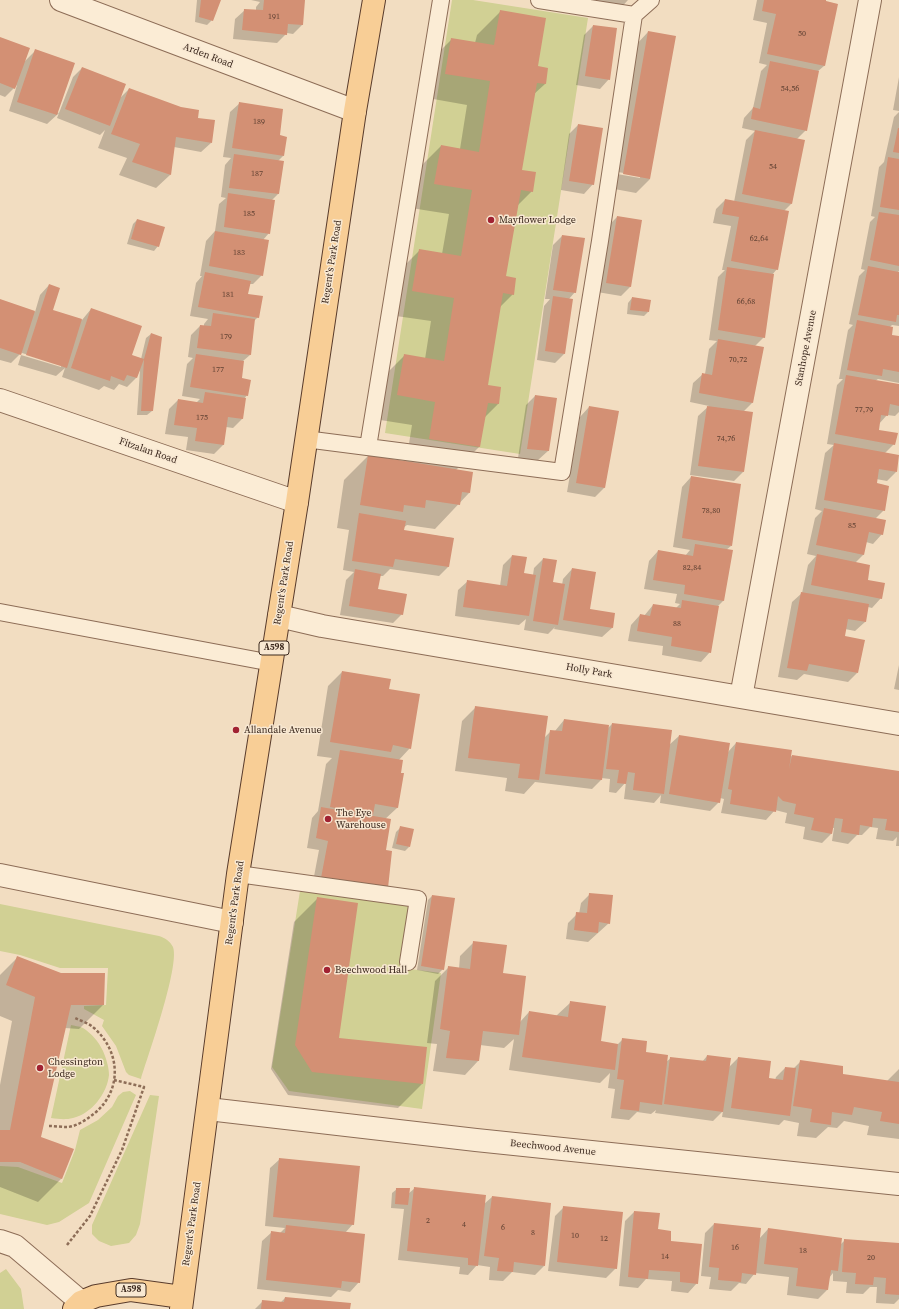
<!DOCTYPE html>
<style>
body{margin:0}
canvas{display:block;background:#f2ddc1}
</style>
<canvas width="899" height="1309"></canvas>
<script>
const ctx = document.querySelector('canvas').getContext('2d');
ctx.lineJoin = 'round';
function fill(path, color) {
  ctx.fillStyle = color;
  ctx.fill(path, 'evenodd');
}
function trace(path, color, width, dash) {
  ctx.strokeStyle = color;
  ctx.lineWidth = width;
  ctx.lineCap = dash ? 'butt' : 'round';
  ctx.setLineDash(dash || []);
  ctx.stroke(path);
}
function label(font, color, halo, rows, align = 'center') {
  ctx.font = font + ' "Source Serif 4",serif';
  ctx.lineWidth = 3;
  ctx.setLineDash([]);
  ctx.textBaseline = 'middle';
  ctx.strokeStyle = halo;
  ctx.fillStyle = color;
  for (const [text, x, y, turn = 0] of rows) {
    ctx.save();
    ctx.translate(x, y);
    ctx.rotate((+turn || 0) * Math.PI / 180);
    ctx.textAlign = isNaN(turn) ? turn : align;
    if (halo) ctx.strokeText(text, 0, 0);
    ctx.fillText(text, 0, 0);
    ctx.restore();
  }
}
const green = new Path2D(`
 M452,0h21l115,18 -68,436 -135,-21z
 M300,891l110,15 -8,62 39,5 -19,136 -133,-18 -17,-24z
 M0,904l159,32c6,2 11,5 14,11 7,19 -25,109 -32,132l-12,-4 -3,-3 -10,-26 -14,-20 2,-6 -20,-11v-3l22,-1 2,-37h-48l-40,-13 -20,-4z
 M71,1025c3,1 8,1 12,3 8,5 16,14 20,23 3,7 6,16 6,24 -2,19 -18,39 -36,43 -8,2 -14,1 -22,0z
 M130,1091l6,4 -47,108 -30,19 -12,3 -47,-11v-48l18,1 44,16 13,-33 5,-20 18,-10 14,-13 6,-11 5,-4z
 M150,1095l9,1 -19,128 -4,11 -7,8 -18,3 -12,-5 -7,-7v-9z
 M6,1269l15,20 3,20h-24v-36z`);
const shadow = new Path2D(`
 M197,0h23l-8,20 -5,5 -12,-3z
 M251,0h53l-2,25 -9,9 -6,-1 -10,10 -44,-4 2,-20 10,-9 11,1v-4l4,-5z
 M595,0h33l-10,11 -24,-4z
 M757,0h68l-1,2 13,3 -13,61 -7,6 -11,58 -9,9 7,2 -13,63 -7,7 -7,58 -5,6 -8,62 -9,9 -3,57 -9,9v60l-9,9 -44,-6 8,-59 11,-10 -19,-4 3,-19 10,-9h2l4,-25 8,-8 -8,-1 9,-63 7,-7h-3l9,-44 -18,-3 3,-14 9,-9 9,2 12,-62 9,-9 -13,-3 2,-10 9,-10 8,-37 6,-6 -8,-2 8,-40 -14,-3z
 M500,12l37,55 10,2 -2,15 -12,11 -12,76 11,20 -15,15 -12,71 8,17 -13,13 -14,79 14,2 -2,16 -14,14 -5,29 -23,23 16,3 -3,20 -34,36 -28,-4 -4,3v3l50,7 -5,29 -9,9 -49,-7 -7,7h-4l-2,14 25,24 -9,9 -53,-8 6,-35 8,-8 -11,-2 6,-40 -12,-2 7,-48 24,-24 38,6 6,-37 -38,-6 7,-40 24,-24 20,4 6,-38 -42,-6 7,-41 24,-24 22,4 7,-40 -38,-6 6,-38 24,-24 19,3 7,-44 -45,-8 6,-34 24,-24 23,4 2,-8z
 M593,26l16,53 -9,10 -24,-4 8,-50z
 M648,32l2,147 -14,14 -27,-5 26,-142zM618,172l22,4v2l-23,-4z
 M0,38l24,24 11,-11 22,61 2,1 -12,11 -38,-13 8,-26 -12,12 -5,-2z
 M82,68l37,31 10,-10 68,29 14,25 -10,9 -27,-5 -4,28 -14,13 -37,-13 8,-17 -29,-10 7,-18 -5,5 -43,-17 16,-41z
 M899,77v34l-6,-1z
 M240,103l38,33 5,20 -5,5v33l-7,7 -2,32 -6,7 -1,35 -9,9h-4l-2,11 11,22 -4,4 -4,34 -7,6 -2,18 6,16 -3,4h1l-3,20 -9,9 -7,-1 -3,18 -9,9 -28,-4 2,-13 -23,-3 4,-25 9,-9 18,3 4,-4 -18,-3 5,-32 6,-6 -5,-1 3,-22 9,-9h4v-2l4,-5 -18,-3 6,-33 6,-7h-2l6,-35 9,-10 4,-27 7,-6 -5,-1 4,-32 6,-7 -8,-1 7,-45z
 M899,112v159l-1,1 1,1v53l-7,-1 -2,2 1,9 8,1v46l-21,-4 -3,2 24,4v27l-4,4 -8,-1 -8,9 -1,7 16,13 -9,9 11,19 -9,9 -11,-2v5l8,26 -9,9 7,15 -9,10 -7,-2 -3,13 -8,8 26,35 -9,10 -4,-1 -3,15 -10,9 -10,-2 -1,8 13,36 -9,9 -44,-8 -7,6 -19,-3 14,-75 10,-9 6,-28 8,-9 -9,-2 8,-36 7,-7 -7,-2 10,-56 9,-8 -7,-1 10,-59 6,-6h-4l9,-49 5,-5 -4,-1 10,-48 6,-6 -4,-1 9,-47 5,-5 -4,-1 8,-49 5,-5 10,-45z
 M578,125l15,59 -9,10 -23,-4 8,-56z
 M617,217l13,70 -9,9 -24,-4 11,-66z
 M137,220l21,26 -4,5 -27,-7 6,-20z
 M562,236l13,56 -6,7 -5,55 -9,9 -18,-3 7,-54 6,-7h-5l8,-54z
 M49,285l3,26 30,9 9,-11 40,47 10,3 5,-21 5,-4 1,77 -5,4h-10l3,-45 -4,8 -9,9 -8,-3 -5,6 -10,-4 -5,4 -37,-13 3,-9 -9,8 -38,-11 4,-13 -11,11 -11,-3v-60l35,12 5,-17zM22,353l39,12v2l-40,-12z
 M632,298l16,14 -4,4 -17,-2 1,-11z
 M535,396l13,55 -10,9 -20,-2 8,-53z
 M589,407l28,5 -13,76 -9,9 -28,-5 13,-75z
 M691,477l40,69 -5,4 -3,51 -5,5 -8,46 -9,10 -39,-7 1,-9 -35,-5 3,-16 9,-10 4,1 9,-11 23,3 4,-4 -5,-1 2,-9 -33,-5 5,-28 9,-10 27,5 5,-6 -17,-3 9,-60z
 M512,556l11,18 10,1 1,-7 9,-9 9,24 10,2 1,-6 9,-10 17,41 25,4 -2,14 -10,9 -48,-8 1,-2 -7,7 -24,-4 2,-11 -7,6 -64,-9 3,-26 10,-9 32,5 3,-21z
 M899,665v25l-5,-1z
 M342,672l46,17 22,59 -12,13 -1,47 -85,79 7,-37 -12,-2 5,-30 6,-7 8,-47 6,-6 -15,-2 11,-70z
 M476,707l68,31 7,-7h4l9,-11 43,9 5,-5 57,21 10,-9 49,16 8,-9 54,13 109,16v74h-3l1,-9 -4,4 -17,-2 2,-11 -8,-1 -8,8h-5l-9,9 -16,-3 2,-13h-2l-1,6 -9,9 -19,-4 2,-12 -20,-4 2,-10 -12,-3 -9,10 -45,-7 3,-14 -4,-1 -1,4 -9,9 -50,-8 1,-8 -7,8 -30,-4 2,-17 -10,11 -7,-1 1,-13 -9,-1v2l-9,9 -57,-7 -11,12 -19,-3 2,-13 -52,-7 7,-50z
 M401,827l8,20 -4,4 -13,-3 4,-16z
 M590,894l19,29 -21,19 -22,-3 2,-16 9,-9h2l2,-11z
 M432,896l11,73 -5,5 -21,-4 11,-70z
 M318,898l19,141 85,45 -24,24 -110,-13 -17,-26 23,-147z
 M474,942l28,32 18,48 9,-10 27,4 14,-13 30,39 17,3 6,-6 22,14 21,9 5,-4 31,4 5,-6 21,12 10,-10 30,21 7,1 1,-3 9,-9 8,1 7,-7 42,13 44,7 13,-13v70l-32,-4 2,-9 -25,-5 -7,7 -9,-1 -12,11 -19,-2 2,-13 -15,-3 -5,5 -57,-8 1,-6 -10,10 -58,-8 1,-3 -5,4 -14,-2 -8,8 -18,-2 4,-29 -7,-1 2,-15 -10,10 -91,-13 5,-31 -10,9 -24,-3 -2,16 -13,14 -32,-4 4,-27 -10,-1 8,-62 13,-13 11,1 1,-13z
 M18,957l85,48 -24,24 -14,-1 -25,109 22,41 -24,24 -38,-15v-102l12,-64 -12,-5v-41z
 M280,1159l73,65 -8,9 14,49 -9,10 -12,-2 -7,7 -74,-8 5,-48 10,-9 8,1 5,-5 -20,-2 5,-58z
 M415,1188l69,16 8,-7 52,69 -9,9 -23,-3 -9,9 -14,-1 1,-13 -13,-2 -9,10 -9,-1 1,-7 -62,-7 6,-51 -13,-1 1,-15 5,-4 11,5z
 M564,1207l52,61 -10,10 -58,-7 7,-55z
 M634,1212l25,2 -2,16 13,12 27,41 -9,10 -17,-2 1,-10 -26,-2 -8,9 -19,-2 6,-65z
 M714,1224l45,15 9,-10 72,16 5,-5 54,4v55l-5,5 -18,-1 1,-16h-7l-7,7 -17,-1 1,-11 -14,-1v-8l-4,5 -2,12 -9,9 -31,-4 2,-18 -34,-4 -9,11 -7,-1 -8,8 -22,-2 2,-12 -10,-1 4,-43z
 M285,1298l64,11h-94l8,-8 17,2z`);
const building = new Path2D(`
 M201,0h20l-8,21 -14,-4z
 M264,0h41l-2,25 -15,-1 -1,11 -45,-5 2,-21 19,1z
 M764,0h62v1l12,3 -13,62 -58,-12 9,-40 -14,-3z
 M500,10l46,8 -8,48 10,2 -2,16 -9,-1 -15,87 14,2 -3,20 -12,-2 -15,86 10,2 -2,17 -11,-2 -15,92 13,2 -2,17 -11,-1 -8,44 -51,-8 6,-37 -38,-7 7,-41 40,7 10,-63 -42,-7 7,-42 42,7 11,-66 -38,-6 7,-39 38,7 11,-71 -45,-7 6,-36 43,7z
 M593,25l24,3 -7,52 -25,-4z
 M648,31l28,5 -26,143 -27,-5z
 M0,37l30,11 -15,41 -15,-6z
 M35,49l40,14 -18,52 -40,-13z
 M770,61l49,10 -12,60 -56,-12 2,-12 7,2z
 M82,67l44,17 -16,42 -45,-17z
 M129,88l52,19 18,3 -1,8 17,2 -3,23 -36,-6 -5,38 -39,-13 8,-18 -29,-10z
 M239,102l44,7 -3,26 7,2 -3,19 -52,-8z
 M578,124l25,4 -9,57 -25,-4z
 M898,128h1v25l-6,-1z
 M755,130l50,10 -13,64 -50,-10z
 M234,154l50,7 -5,33 -50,-6z
 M888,157l11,2v51l-19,-3z
 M228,193l47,7 -5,34 -46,-7z
 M725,199l64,12 -11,59 -47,-9 8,-44 -17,-3z
 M879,212l20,3v51l-29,-6z
 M617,216l25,4 -11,67 -25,-4z
 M137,219l28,8 -6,20 -28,-8z
 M215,231l54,9 -6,36 -54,-10z
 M562,235l23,3 -9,55 -23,-3z
 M868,266l31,6v43h-2l-1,7 -38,-7z
 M727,267l47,7 -9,64 -47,-8z
 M205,272l46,9 -3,13 15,2 -4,22 -61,-11z
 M49,284l11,4 -7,22 29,9 -15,49 -41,-13z
 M553,296l20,3 -8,55 -20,-3z
 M632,297l19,3 -2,12 -19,-2z
 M0,299l35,12 -14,44 -21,-7z
 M91,308l51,18 -10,29 12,4 -7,19 -10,-3 -3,6 -13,-5 -1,5 -39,-13z
 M213,313l42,6 -4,36 -54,-7 3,-23 11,1z
 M857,320l36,7 -1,8 7,1v36l-16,-3 -1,7 -35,-6z
 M151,333l11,4 -9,74h-12l3,-52z
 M718,339l46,8 -11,56 -54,-10 3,-20 10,2z
 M196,354l48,7 -2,17 9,2 -3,16 -58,-9z
 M846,375l53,9v22l-9,-2 -2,12 -7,-1 -2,15 19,3 -3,12 -60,-11z
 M205,392l41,6 -3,21 -15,-2 -4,28 -29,-4 2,-13 -23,-3 4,-26 25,4z
 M535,395l22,3 -8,53 -22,-2z
 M589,406l30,5 -14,77 -29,-5z
 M707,406l46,6 -9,60 -46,-6z
 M834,443l65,12 -2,17 -18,-3 -2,14 12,3 -4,25 -61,-11z
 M368,455l105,17 -3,21 -8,-1 -2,13 -34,-5 -1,8 -21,-3 -1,7 -43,-7z
 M691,476l50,8 -9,62 -50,-8z
 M824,508l62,12 -3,15 -14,-3 -5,23 -48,-10z
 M359,513l47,8 -2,9 50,8 -5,29 -54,-8 -2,8 -41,-6z
 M695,544l38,6 -9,51 -40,-7 1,-9 -32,-5 5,-30 35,6z
 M817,554l53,11 -2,15 17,3 -3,16 -71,-14z
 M512,555l15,2 -3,16 12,2 -7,41 -66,-9 4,-27 40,6z
 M543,558l14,2 -4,22 12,2 -7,41 -25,-4z
 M572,568l24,4 -6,37 25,4 -2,15 -50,-8z
 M355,569l26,5 -3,15 29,5 -4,21 -54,-9z
 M801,592l68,12 -3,18 -18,-3 -3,17 20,4 -7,33 -49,-9 -2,7 -20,-3z
 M682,600l37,6 -8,47 -40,-7 1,-9 -35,-6 3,-17 10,2 3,-12 28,4z
 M342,671l49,8 -2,10 31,5 -9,55 -18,-4 -2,7 -61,-10z
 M475,706l73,10 -9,64 -21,-2 2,-14 -52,-6z
 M564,719l45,6 -7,55 -57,-6 5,-44 12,1z
 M612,723l60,7 -8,64 -31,-4 2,-17 -7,-1 -2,12 -9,-1 2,-13 -13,-1z
 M679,735l51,8 -10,60 -51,-9z
 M736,742l56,8 -3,19 3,-14 107,16v61l-14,-2 2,-11 -14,-1 -1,9 -12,-2 -1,10 -18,-3 2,-13 -8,-1 -3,16 -21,-4 3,-12 -20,-4 2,-10 -13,-3 -5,-5 -2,16 -46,-8 2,-14 -4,-1z
 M340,750l63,10 -2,13h3l-6,35 -23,-4 -2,11 -43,-8z
 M321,807l70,12 -5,31 6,1 -4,37 -67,-10 7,-37 -12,-3z
 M400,826l14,3 -4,18 -14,-3z
 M589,893l24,2 -3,29 -11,-2 -1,11 -24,-3 2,-18 11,1z
 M432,895l23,3 -11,72 -23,-4z
 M317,897l41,6 -19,135 88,9 -4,37 -111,-12 -17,-27z
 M473,941l34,4 -4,28 23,3 -7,59 -36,-4 -4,30 -33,-3 4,-27 -10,-2 8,-63 22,3z
 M17,956l44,17h44l-1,32h-33l-30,132 33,12 -12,30 -42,-17h-20v-32h10l25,-133 -29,-12z
 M570,1001l36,5 -5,35 17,3 -3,26 -93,-13 7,-46 39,6z
 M622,1038l25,3 -1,11 22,3 -6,50 -22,-3 -1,9 -19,-2 4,-29 -7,-1z
 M707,1055l24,3 -8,54 -59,-8 6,-47 36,4z
 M738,1057l33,4 -2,17 14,2 2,-13 11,1 -6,48 -59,-8z
 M800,1060l43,6v8l56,8v42l-19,-3 2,-9 -28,-5 -2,8 -20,-3 -1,13 -21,-3 2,-13 -19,-3z
 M279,1158l81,8 -6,59 -81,-8z
 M414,1187l72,8 -8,71 -10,-1v-7l-61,-7z
 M396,1188h14l-2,17 -13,-1z
 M492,1196l59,7 -6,63 -31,-4 -1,10 -16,-1 2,-13 -15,-2z
 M563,1206l60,6 -6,57 -60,-7z
 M634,1211l26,2 -2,16 13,2v10l31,3 -4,40 -18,-2v-10l-31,-2 -1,9 -20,-2z
 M714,1223l47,5 -5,47 -14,-2 -1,9 -23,-2 1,-12 -10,-1z
 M286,1225l79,9 -5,49 -18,-2 -1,7 -75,-8 5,-49 14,2z
 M768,1228l74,10 -4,33 -7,-1 -3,20 -32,-4 2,-18 -34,-4z
 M844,1239l55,4v52l-14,-1 1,-16 -12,-1 -1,8 -18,-1 1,-11 -14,-1z
 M285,1297l66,6 -1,6h-89l1,-9 22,2z`);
const path = new Path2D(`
 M49,1126c6,0 13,1 19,1 10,-1 19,-8 27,-14 28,-24 25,-62 -1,-85 -5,-5 -13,-7 -19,-10
 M67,1245l23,-29 32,-66 22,-63 -30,-7`);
const service = new Path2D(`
 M634,15l17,-15
 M305,439l257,33 38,-231 34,-226 -95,-15
 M368,447l73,-447
 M0,612l272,51
 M238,874l180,25 -10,63`);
const minor = new Path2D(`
 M61,0l294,111
 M0,400l297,102
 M279,616l43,10 577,98
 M741,697l129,-697
 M0,875l232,47
 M208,1109l268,31 423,44
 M0,1241l15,5 66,56`);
const primary = new Path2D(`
 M74,1309l7,-7 15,-6 35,-6 51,7
 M181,1309l57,-435 59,-372 58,-391 19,-111`);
const markers = [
 [491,220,4,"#a12232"],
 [236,730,4,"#a12232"],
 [328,819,4,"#a12232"],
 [327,970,4,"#a12232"],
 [40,1068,4,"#a12232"]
];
const numberNames = [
 ["191",274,17],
 ["50",802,34],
 ["54,56",790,89],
 ["189",259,122],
 ["54",773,167],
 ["187",257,174],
 ["185",249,214],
 ["62,64",759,239],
 ["183",239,253],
 ["181",228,295],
 ["66,68",746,302],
 ["179",226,337],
 ["70,72",738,360],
 ["177",218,370],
 ["77,79",864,410],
 ["175",202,418],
 ["74,76",726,439],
 ["78,80",711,511],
 ["85",852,526],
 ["82,84",692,568],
 ["88",677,624],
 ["2",428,1221],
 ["4",464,1225],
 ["6",503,1228],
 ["8",533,1233],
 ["10",575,1236],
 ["12",604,1239],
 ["16",735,1248],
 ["18",803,1251],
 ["14",665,1257],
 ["20",871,1258]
];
const shields = [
 [274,648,30],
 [131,1290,30]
];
const shieldNames = [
 ["A598",274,648],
 ["A598",131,1290]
];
const streetNames = [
 ["Arden Road",208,56,21],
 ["Regent's Park Road",332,262,-81],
 ["Stanhope Avenue",806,348,-79],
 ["Fitzalan Road",148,451,19],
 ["Regent's Park Road",284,583,-81],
 ["Holly Park",589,671,10],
 ["Regent's Park Road",235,903,-82],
 ["Beechwood Avenue",553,1148,6],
 ["Regent's Park Road",192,1224,-82]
];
const poiNames = [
 ["Mayflower Lodge",499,220],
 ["Allandale Avenue",244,730],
 ["The Eye",336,813],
 ["Warehouse",336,825],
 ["Beechwood Hall",335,970],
 ["Chessington",48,1062],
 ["Lodge",48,1074]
];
fill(green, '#d1d094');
fill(shadow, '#0003');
fill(building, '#d39074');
trace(service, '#8d6d57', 18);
trace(minor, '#8d6d57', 24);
trace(primary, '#5a3c2c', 24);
trace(path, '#8d6d57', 2.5, [3, 2]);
trace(service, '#fbecd5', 16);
trace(minor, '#fbecd5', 22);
trace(primary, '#f8ce96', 22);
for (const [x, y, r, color] of markers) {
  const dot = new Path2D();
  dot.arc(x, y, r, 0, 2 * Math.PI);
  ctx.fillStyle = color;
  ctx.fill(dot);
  trace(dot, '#f8e8d2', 1.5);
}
label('8px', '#614233', null, numberNames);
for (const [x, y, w] of shields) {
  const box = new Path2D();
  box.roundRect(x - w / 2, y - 7, w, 14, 3);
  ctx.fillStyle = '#f8e8d2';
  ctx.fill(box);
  trace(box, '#3b281d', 1);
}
label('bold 9px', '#3b281d', null, shieldNames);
label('10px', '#3b281d', '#f8e8d2', streetNames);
label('10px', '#3b281d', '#f8e8d2', poiNames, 'left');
</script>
